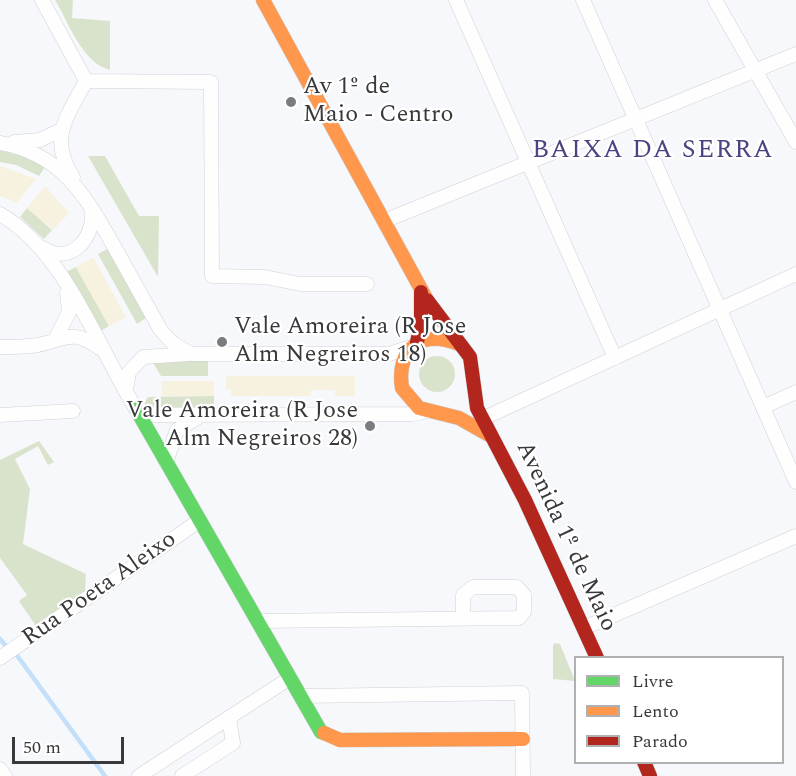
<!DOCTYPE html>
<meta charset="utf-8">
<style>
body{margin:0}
#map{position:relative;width:796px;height:776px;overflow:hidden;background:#f6f8fc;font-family:Spectral,serif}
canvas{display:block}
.legend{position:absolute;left:574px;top:656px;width:210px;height:108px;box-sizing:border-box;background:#fff;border:2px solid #afb0b1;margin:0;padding:8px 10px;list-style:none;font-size:18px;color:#38393b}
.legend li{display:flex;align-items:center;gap:12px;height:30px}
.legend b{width:30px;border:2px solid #afb0b1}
.scale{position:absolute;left:12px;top:737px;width:112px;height:27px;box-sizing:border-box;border:3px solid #38393b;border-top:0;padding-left:8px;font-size:18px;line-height:21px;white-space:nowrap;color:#38393b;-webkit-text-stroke:4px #fff;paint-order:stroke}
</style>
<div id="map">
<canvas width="796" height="776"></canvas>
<ul class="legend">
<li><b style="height:8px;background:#63d668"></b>Livre</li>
<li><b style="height:8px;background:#ff974d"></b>Lento</li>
<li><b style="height:8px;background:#b3261e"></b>Parado</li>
</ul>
<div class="scale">50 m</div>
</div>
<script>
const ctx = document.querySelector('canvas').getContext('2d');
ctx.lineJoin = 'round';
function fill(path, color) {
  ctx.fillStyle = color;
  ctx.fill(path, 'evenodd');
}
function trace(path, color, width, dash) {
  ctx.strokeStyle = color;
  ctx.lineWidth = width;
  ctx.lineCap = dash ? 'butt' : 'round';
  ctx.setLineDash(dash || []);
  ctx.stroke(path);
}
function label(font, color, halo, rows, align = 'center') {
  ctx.font = font + ' Spectral,serif';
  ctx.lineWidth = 4.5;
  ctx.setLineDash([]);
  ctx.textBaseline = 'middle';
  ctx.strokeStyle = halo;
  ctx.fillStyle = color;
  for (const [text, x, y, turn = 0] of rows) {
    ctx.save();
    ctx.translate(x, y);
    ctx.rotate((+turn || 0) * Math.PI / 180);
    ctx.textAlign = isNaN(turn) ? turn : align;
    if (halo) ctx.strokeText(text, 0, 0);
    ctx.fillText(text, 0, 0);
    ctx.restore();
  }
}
const green = new Path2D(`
 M55,0h18l-1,18 38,3v49c-28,-7 -41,-47 -55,-70z
 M0,150l18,4 27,13 -6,9 -23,-11 -16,-3z
 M88,156h17l34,60h20l-1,61z
 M27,208l25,22 -8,9 -24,-22z
 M107,249l39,69 -9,6 -39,-70z
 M76,267l33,59 -10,6 -33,-60z
 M419 374a18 18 0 1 1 36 0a18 18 0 1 1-36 0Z
 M208,360v16h-47l-9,-15z
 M214,396v11h-60l-10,-3 4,-7z
 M39,441l15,21 -6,3 -10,-19 -23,13 15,30 -7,55 63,30 -1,18 -49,34 -17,-25 8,-6 -27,-37v-98z
 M555,643l5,1 15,37 -22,-2v-34z`);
const sand = new Path2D(`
 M0,166l36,13 -19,24 -17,-7z
 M45,186l24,27 -16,17 -26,-22z
 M93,257l33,60 -17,9 -33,-59z
 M226,376h129v20h-20v-6h-24v6h-80v-7h-5z
 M161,381h53v15h-52z`);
const stream = new Path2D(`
 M0,639l6,7
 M16,654l89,122`);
const street = new Path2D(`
 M42,0l44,81c-19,36 -38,57 -13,96
 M456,0l159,358
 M583,0l213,482
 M715,0l81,142
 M86,81l125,1 1,194 53,1 35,7h67
 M14,142l26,-2 21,-10
 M0,143c63,11 86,54 115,105 15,27 30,54 45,81 10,13 18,19 33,25h196l22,-7
 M0,214c65,37 98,134 136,195l19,6 257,-1 16,-3
 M384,221l412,-167
 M43,248c27,18 51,-9 49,-36
 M56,338l13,-26 -2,-19
 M0,347c13,0 26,0 38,-2 30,-6 33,-17 63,4
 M126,390l3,-18 14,-15 45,-3
 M763,407l33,-15
 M0,415l73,-4
 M482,419l314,-145
 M166,462l11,-32 20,-12
 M259,621l260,-3 5,-6v-17l-7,-8h-44l-10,8v23
 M584,628l212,-92
 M0,658l199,-137
 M301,696l221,-3 1,83
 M0,769l5,7
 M139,776l151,-98
 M182,776l51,-33 -4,-25`);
const fast = new Path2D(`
 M136,409l185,323 3,1`);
const slow = new Path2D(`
 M263,0l164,300
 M459,344c-37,-15 -63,4 -57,44l17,20 40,10 30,17
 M324,733l16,7 183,-1`);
const jam = new Path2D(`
 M427,300l43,57 7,51 48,92 72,158
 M417,342l4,-18v-32
 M644,762l6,14`);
const markers = [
 [291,102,6,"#7a7c7f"],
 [222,342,6,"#7a7c7f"],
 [370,426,6,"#7a7c7f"]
];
const poiNames = [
 ["Av 1º de",303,88],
 ["Maio - Centro",303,116],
 ["Vale Amoreira (R Jose",234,328],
 ["Alm Negreiros 18)",234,356],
 ["Vale Amoreira (R Jose",358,412,"right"],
 ["Alm Negreiros 28)",358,440,"right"]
];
const streetNames = [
 ["Avenida 1º de Maio",565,537,65],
 ["Rua Poeta Aleixo",100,590,-35]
];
const neighbourhoodNames = [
 ["BAIXA DA SERRA",653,152]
];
fill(green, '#d9e3cc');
fill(sand, '#f7f2df');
trace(stream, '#c3dffa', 4.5);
trace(street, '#cfd0d3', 15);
trace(fast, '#cfd0d3', 15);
trace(slow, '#cfd0d3', 15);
trace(jam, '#cfd0d3', 15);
trace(street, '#fefeff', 14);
trace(fast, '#63d668', 14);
trace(slow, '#ff974d', 14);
trace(jam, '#b3261e', 14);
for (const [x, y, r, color] of markers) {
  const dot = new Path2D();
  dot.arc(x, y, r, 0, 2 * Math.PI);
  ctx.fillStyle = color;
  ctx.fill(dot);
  trace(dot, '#fff', 2);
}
label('24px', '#38393b', '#fff', poiNames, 'left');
label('24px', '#38393b', '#fff', streetNames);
ctx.letterSpacing = '1.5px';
label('26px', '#4b4482', '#fff', neighbourhoodNames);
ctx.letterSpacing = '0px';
</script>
